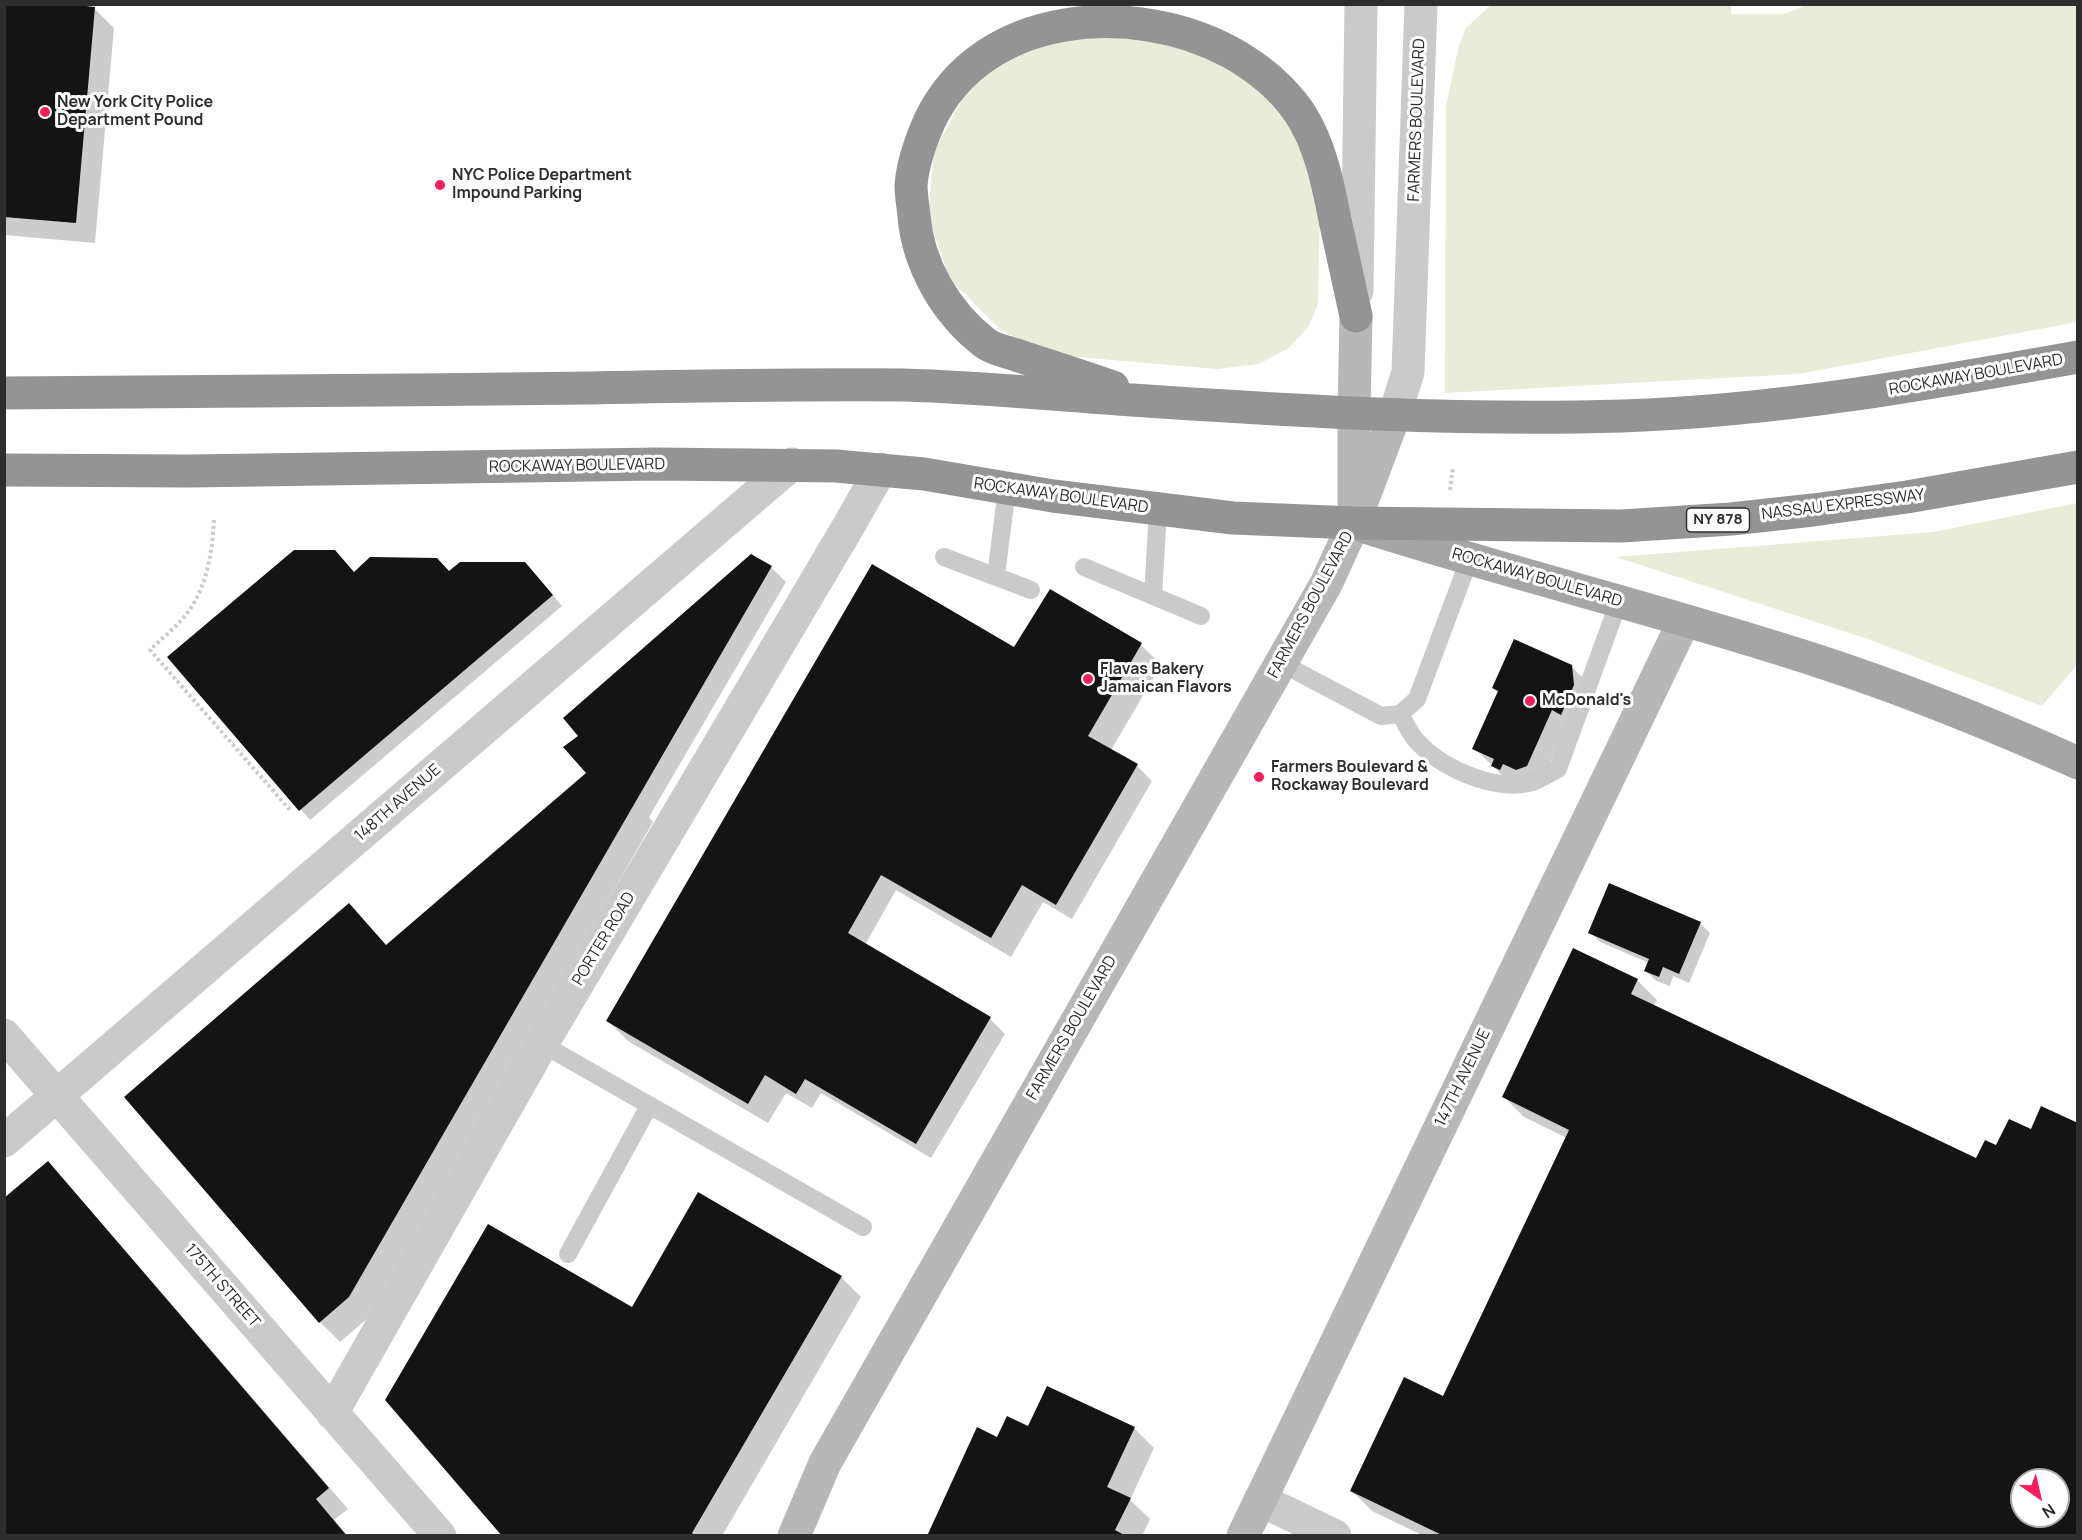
<!DOCTYPE html>
<style>
body{margin:0}
#map{position:relative;width:2082px;height:1540px;overflow:hidden;background:#fff;font-family:Manrope,sans-serif}
canvas{display:block}
.frame{position:absolute;inset:0;border:6px solid #2d2d2d;pointer-events:none}
.north{position:absolute;left:2010px;top:1468px;width:60px;height:60px;box-sizing:border-box;background:#fff;border:2px solid #ababab;border-radius:50%;rotate:146deg;font-size:16px;font-weight:700;line-height:24px;text-align:center;color:#2d2d2d}
.north::after{content:'';display:block;margin:auto;width:21px;height:27px;background:#f61d5c;clip-path:polygon(50% 0,100% 100%,50% 72%,0 100%)}
</style>
<div id="map">
<canvas width="2082" height="1540"></canvas>
<div class="frame"></div>
<div class="north">N</div>
</div>
<script>
const ctx = document.querySelector('canvas').getContext('2d');
ctx.lineJoin = 'round';
function fill(path, color) {
  ctx.fillStyle = color;
  ctx.fill(path, 'evenodd');
}
function trace(path, color, width, dash) {
  ctx.strokeStyle = color;
  ctx.lineWidth = width;
  ctx.lineCap = dash ? 'butt' : 'round';
  ctx.setLineDash(dash || []);
  ctx.stroke(path);
}
function label(font, color, halo, rows, align = 'center') {
  ctx.font = font + ' Manrope,sans-serif';
  ctx.lineWidth = 6;
  ctx.setLineDash([]);
  ctx.textBaseline = 'middle';
  ctx.strokeStyle = halo;
  ctx.fillStyle = color;
  for (const [text, x, y, turn = 0] of rows) {
    ctx.save();
    ctx.translate(x, y);
    ctx.rotate((+turn || 0) * Math.PI / 180);
    ctx.textAlign = isNaN(turn) ? turn : align;
    if (halo) ctx.strokeText(text, 0, 0);
    ctx.fillText(text, 0, 0);
    ctx.restore();
  }
}
const green = new Path2D(`
 M1809,4l268,1v317l-279,52 -353,19 1,-287 13,-61 7,-17 25,-23h240v9h53z
 M1112,31l60,12 59,26 46,35 24,37 19,64 -2,99 -10,23 -19,21 -30,16 -42,5 -163,-14 -52,-24 -52,-52 -22,-63 6,-64 36,-67 60,-42z
 M2077,503v162l-35,41 -177,-68 -249,-81 317,-25z`);
const shadow = new Path2D(`
 M4,4l90,4 20,20 -19,215 -91,-8z
 M771,567l15,15 -137,235 4,5 -284,495 -29,25 -20,-20 -194,-224 223,-193 38,41 201,-173z
 M355,573l180,1 27,32 -252,214 -141,-163z
 M1141,645l20,20 -50,85 26,16 15,15 -80,138 -29,-17 -32,55 -115,-67 -31,55 125,74 15,15 -74,124 -110,-65 -9,15 -26,-15 -18,30 -140,-82 -20,-20 407,-372z
 M1572,667l15,15 -45,99h-34l-34,-33 25,-55 -5,-5z
 M1700,923l10,10 -21,50 -16,-7 -3,10 -14,-5 -10,-10 3,-8 -49,-21 -10,-10z
 M1637,980l20,20 -3,6 323,154 20,-13 35,-16 46,405h-654l-52,-25 -20,-20 92,-93 123,-260 -43,-21 -20,-20zM2022,1480h36v36h-36z
 M48,1163l19,20 281,326 -14,11 14,16h-344z
 M698,1194l143,83 20,20 -139,239h-218z
 M1048,1388l86,40 20,20 -24,52 20,19 -8,17h-214l70,-97 31,-11z`);
const building = new Path2D(`
 M4,4h64l27,3 -19,216 -72,-6z
 M294,550h41l19,22 16,-15 67,1 12,13 11,-9h65l28,33 -254,216 -132,-154z
 M751,554l21,12 -423,731 -30,26 -195,-226 225,-194 37,42 200,-172 -23,-26 15,-11 -15,-18z
 M872,564l142,83 36,-58 92,54 -54,93 50,28 -82,141 -34,-20 -31,53 -110,-63 -33,58 143,84 -75,127 -111,-65 -9,15 -31,-19 -17,29 -142,-83z
 M1514,639l58,26 2,20 -13,30 -9,-5 -25,56 -11,4 -13,-6 -3,6 -9,-4 3,-7 -22,-10 26,-58 -6,-3z
 M1609,883l92,39 -22,52 -16,-7 -4,10 -15,-6 5,-12 -61,-26z
 M1573,948l65,31 -7,15 345,164 9,-18 11,5 13,-26 22,10 10,-23 37,17v413h-634l-94,-45 54,-114 39,19 126,-266 -67,-33zM2022,1480h36v36h-36z
 M48,1161l281,327 -13,11 31,37h-343v-338z
 M698,1192l144,84 -150,257 4,3h-194l-117,-136 103,-176 144,83z
 M1047,1386l88,41 -28,60 24,11 -16,32 11,6h-199l50,-109 20,10 10,-21 21,10z`);
const path = new Path2D(`
 M1450,490l3,-23
 M214,520c-2,33 -7,70 -30,97 -10,12 -23,22 -34,33l140,160`);
const lane = new Path2D(`
 M944,557l87,33
 M1084,567l117,49
 M996,576l11,-88
 M1153,596l5,-86
 M1281,663l100,53 19,-2 17,-15 52,-139
 M1400,714c5,8 9,18 15,25 24,28 76,52 114,44 10,-2 20,-10 29,-14l61,-168
 M542,1044l321,183
 M568,1254l81,-148`);
const street = new Path2D(`
 M1357,291l4,-287
 M1395,414l13,-42 13,-368
 M4,1035l436,501
 M4,1141l788,-677
 M332,1413l210,-369 306,-517 33,-58
 M1260,1500l75,36`);
const secondary = new Path2D(`
 M1354,504v-91l2,-97
 M794,1536l31,-73 501,-879 28,-61 41,-109
 M1243,1536l441,-915`);
const primary = new Path2D(`
 M1365,527c148,47 299,84 447,132 90,29 179,65 266,104`);
const highway = new Path2D(`
 M1113,387c-31,-11 -63,-21 -94,-31 -10,-4 -25,-6 -34,-13 -39,-30 -67,-78 -71,-127 -1,-10 -3,-21 -3,-31 2,-23 10,-45 19,-65 53,-110 203,-120 300,-68 27,15 51,34 69,60 21,31 29,72 36,108 7,32 14,64 21,96
 M4,393c195,0 390,-3 585,-5 105,-2 209,-4 314,-3 76,2 153,10 229,15 163,11 327,21 490,16 154,-5 305,-32 456,-59
 M4,470l187,1 467,-7 178,2 88,8 129,22 180,22 121,5 267,3 110,-7 82,-9 94,-13 171,-30`);
const markers = [
 [45,112,6,"#f61d5c"],
 [440,185,6,"#f61d5c"],
 [1088,679,6,"#f61d5c"],
 [1530,701,6,"#f61d5c"],
 [1259,777,6,"#f61d5c"]
];
const shields = [
 [1718,520,63]
];
const shieldNames = [
 ["NY 878",1718,520]
];
const poiNames = [
 ["New York City Police",57,103],
 ["Department Pound",57,121],
 ["NYC Police Department",452,176],
 ["Impound Parking",452,194],
 ["Flavas Bakery",1100,670],
 ["Jamaican Flavors",1100,688],
 ["McDonald's",1542,701],
 ["Farmers Boulevard &",1271,768],
 ["Rockaway Boulevard",1271,786]
];
const streetNames = [
 ["FARMERS BOULEVARD",1417,120,-88],
 ["ROCKAWAY BOULEVARD",1976,375,-10],
 ["ROCKAWAY BOULEVARD",577,466,-1],
 ["ROCKAWAY BOULEVARD",1061,496,8],
 ["NASSAU EXPRESSWAY",1843,505,-7],
 ["ROCKAWAY BOULEVARD",1537,578,16],
 ["FARMERS BOULEVARD",1311,605,-62],
 ["148TH AVENUE",398,803,-41],
 ["PORTER ROAD",604,939,-59],
 ["FARMERS BOULEVARD",1072,1028,-60],
 ["147TH AVENUE",1463,1078,-64],
 ["175TH STREET",222,1286,49]
];
fill(green, '#e8ecd9');
fill(shadow, '#0003');
fill(building, '#141414');
trace(path, '#cacaca', 4, [3, 3]);
trace(lane, '#cacaca', 18);
trace(street, '#cacaca', 33);
trace(secondary, '#b7b7b7', 33);
trace(primary, '#a5a5a5', 33);
trace(highway, '#949494', 33);
for (const [x, y, r, color] of markers) {
  const dot = new Path2D();
  dot.arc(x, y, r, 0, 2 * Math.PI);
  ctx.fillStyle = color;
  ctx.fill(dot);
  trace(dot, '#fff', 2);
}
for (const [x, y, w] of shields) {
  const box = new Path2D();
  box.roundRect(x - w / 2, y - 12, w, 24, 4.5);
  ctx.fillStyle = '#fff';
  ctx.fill(box);
  trace(box, '#2d2d2d', 1.5);
}
label('bold 15px', '#2d2d2d', null, shieldNames);
label('bold 16px', '#2d2d2d', '#fff', poiNames, 'left');
label('16px', '#2d2d2d', '#fff', streetNames);
</script>
